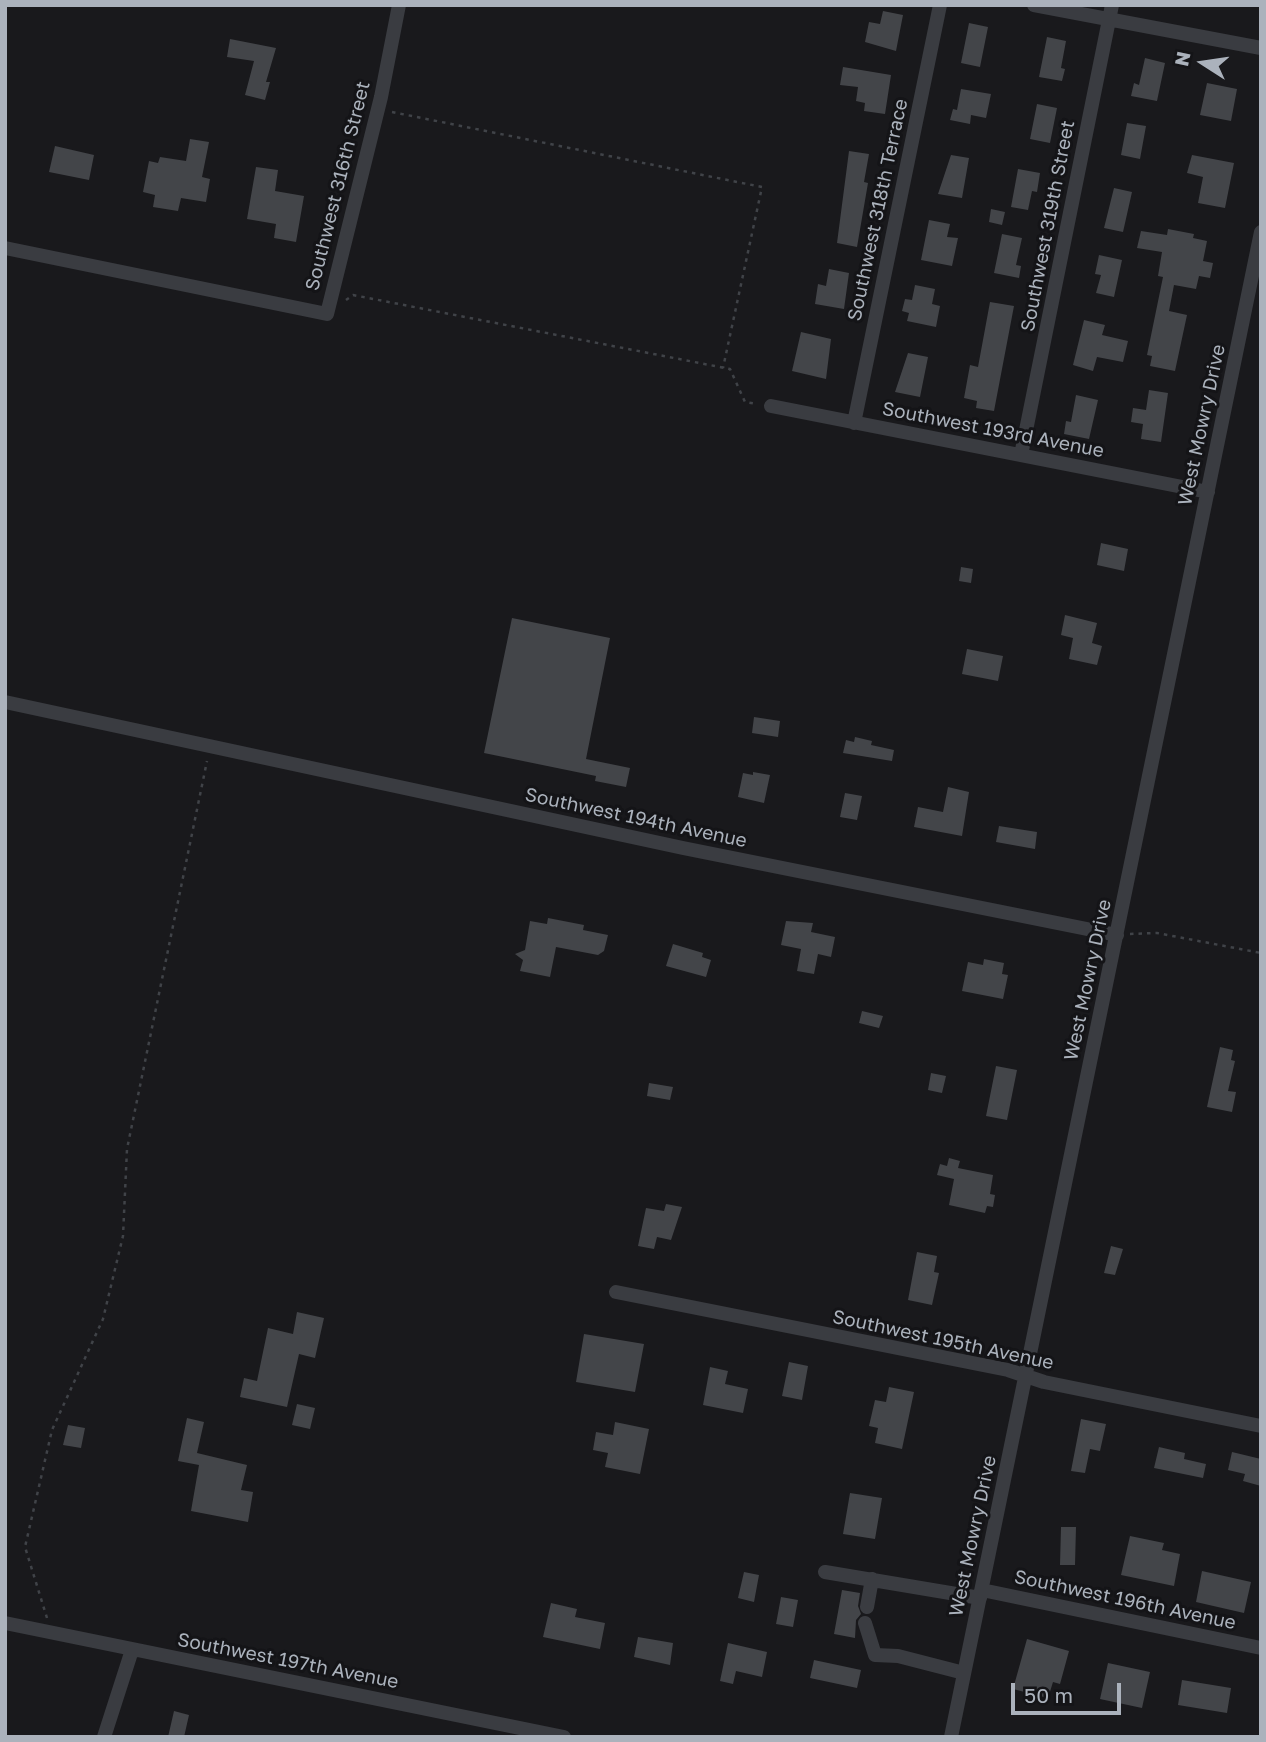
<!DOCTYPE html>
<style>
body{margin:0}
#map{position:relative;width:1266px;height:1742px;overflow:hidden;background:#19191c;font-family:"Golos Text",sans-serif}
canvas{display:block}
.frame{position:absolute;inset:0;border:7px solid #abb2bc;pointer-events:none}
.north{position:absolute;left:1168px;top:28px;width:70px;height:70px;-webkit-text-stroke:5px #141417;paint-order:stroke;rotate:282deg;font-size:19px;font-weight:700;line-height:28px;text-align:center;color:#abb2bc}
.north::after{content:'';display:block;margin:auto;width:24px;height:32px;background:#abb2bc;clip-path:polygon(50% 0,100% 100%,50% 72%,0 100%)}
.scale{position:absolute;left:1011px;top:1683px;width:110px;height:32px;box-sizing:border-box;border:4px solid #abb2bc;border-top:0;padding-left:9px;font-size:21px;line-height:24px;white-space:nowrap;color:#abb2bc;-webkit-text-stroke:5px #141417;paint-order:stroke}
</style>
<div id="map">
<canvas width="1266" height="1742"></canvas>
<div class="frame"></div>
<div class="north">N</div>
<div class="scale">50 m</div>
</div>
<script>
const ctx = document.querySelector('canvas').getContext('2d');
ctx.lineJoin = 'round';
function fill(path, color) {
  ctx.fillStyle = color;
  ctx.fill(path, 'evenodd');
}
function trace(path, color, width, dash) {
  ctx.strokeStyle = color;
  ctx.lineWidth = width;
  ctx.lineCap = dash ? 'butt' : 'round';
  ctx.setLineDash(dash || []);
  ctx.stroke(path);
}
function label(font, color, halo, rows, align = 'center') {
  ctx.font = font + ' "Golos Text",sans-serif';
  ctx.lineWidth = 6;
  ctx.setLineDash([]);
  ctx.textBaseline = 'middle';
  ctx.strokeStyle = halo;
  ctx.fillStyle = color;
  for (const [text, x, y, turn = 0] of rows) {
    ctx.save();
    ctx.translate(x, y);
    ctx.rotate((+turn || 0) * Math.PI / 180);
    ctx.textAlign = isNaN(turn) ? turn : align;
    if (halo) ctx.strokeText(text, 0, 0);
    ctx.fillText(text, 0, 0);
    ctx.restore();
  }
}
const building = new Path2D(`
 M883,11l20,4 -7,36 -31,-9 4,-20 11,2z
 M969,23l19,4 -8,40 -19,-4z
 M1047,37l19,4 -5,27 4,1 -3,12 -23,-4z
 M230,39l46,9 -10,34h4l-5,18 -20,-5 9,-34 -27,-4z
 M1145,58l20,5 -8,38 -26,-5 3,-13 5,2z
 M843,67l48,8 -6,39 -21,-3 1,-8 -9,-2 2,-14 -18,-2z
 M1207,83l30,6 -6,32 -31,-6z
 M961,89l30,5 -5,24 -15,-3 -1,9 -20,-4 3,-11 4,1z
 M1037,104l20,4 -7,35 -20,-4z
 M1127,123l19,3 -6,33 -19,-4z
 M190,139l19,3 -7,35 8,2 -4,23 -25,-4 -3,13 -25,-4 2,-12 -12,-3 6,-31 9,2 2,-6 26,4z
 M55,146l39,9 -5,25 -40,-8z
 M849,151l20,3 -5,28 4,1 -11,64 -20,-4z
 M951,155l18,3 -7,40 -24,-4z
 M1192,155l42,8 -9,45 -27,-5 5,-26 -16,-4z
 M256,167l22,3 -3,21 29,5 -8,46 -22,-4 2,-14 -29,-5z
 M1018,169l22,4 -3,19 -5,-1 -4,19 -17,-3z
 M1114,188l18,4 -9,40 -19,-4z
 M991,209l14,3 -3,13 -13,-3z
 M929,220l21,4 -3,13 11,1 -6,28 -31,-6z
 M1168,229l26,5 -1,4 14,3 -4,20 10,2 -3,15 -11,-2 -3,13 -22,-4 -5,26 18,4 -12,56 -25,-5 2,-10 -5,-1 16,-78 -5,-1 4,-24 -25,-4 4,-17 26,4z
 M1002,234l20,4 -6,27 5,1 -2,12 -25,-5z
 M1099,255l23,5 -8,37 -18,-4 5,-18 -6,-1z
 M829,269l20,4 -5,36 -29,-5 3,-20 8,2z
 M915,285l20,4 -3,15 8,2 -4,21 -29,-6 2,-8 -7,-2 3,-12 7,1z
 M990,302l24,4 -20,105 -18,-3 1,-7 -13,-3 6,-33 8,2z
 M1084,320l21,5 -3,10 26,6 -5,21 -26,-5 -4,14 -20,-6z
 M801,332l30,7 -5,40 -34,-8z
 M908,353l20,4 -8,40 -25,-5z
 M1149,390l19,3 -7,49 -20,-3 2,-15 -12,-2 2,-14 13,2z
 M1076,395l22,5 -9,39 -25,-5 2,-13 5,1z
 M1101,543l27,6 -4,22 -27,-6z
 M961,567l12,2 -2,14 -12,-2z
 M1065,615l32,8 -5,20 10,3 -5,19 -28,-6 4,-21 -12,-3z
 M512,618l98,20 -24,121 44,9 -4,19 -31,-6 1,-5 -112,-23z
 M967,649l36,7 -5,25 -36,-7z
 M754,717l26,4 -2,16 -26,-4z
 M855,737l17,4 -1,4 23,5 -2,11 -49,-8 3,-13 8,2z
 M753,772l17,3 -6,28 -26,-6 5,-24 10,2z
 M948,787l21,5 -7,44 -48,-9 4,-20 25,5z
 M845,793l17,3 -5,24 -17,-3z
 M999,826l38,6 -2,17 -39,-7z
 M548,918l36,7 -1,5 25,5 -4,16 -6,4 -42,-8 -6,30 -30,-6 3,-11 -8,-6 10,-4 5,-29 17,3z
 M786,921l27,2 -2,9 24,5 -4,20 -13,-3 -4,20 -17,-3 4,-22 -20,-4z
 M673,944l30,9 -1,4 9,3 -5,17 -40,-11z
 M984,959l20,4 -2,11 6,1 -5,24 -41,-8 6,-29 15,3z
 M862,1011l21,5 -4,12 -20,-5z
 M1220,1047l13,3 -2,10 4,1 -7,30 8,1 -4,20 -25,-5z
 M996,1066l21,4 -10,50 -21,-4z
 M931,1073l15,3 -4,17 -14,-3z
 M649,1083l24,4 -3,13 -23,-4z
 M949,1158l11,3 -2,7 35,7 -3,19 5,1 -2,12 -6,-1 -2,7 -36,-8 5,-26 -17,-4 3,-11 7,2z
 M666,1204l16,3 -11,33 -14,-3 -3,12 -16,-3 8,-38 18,3z
 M1111,1246l12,3 -8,26 -11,-2z
 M917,1252l20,4 -3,16 5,1 -7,32 -24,-5z
 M297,1312l27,6 -9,40 -16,-4 -12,53 -47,-10 4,-19 13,3 11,-53 25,6z
 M584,1334l60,10 -9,48 -59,-10z
 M789,1362l19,4 -6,34 -20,-4z
 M710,1367l18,4 -3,13 23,5 -5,24 -40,-8z
 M889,1387l25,5 -12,57 -27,-6 3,-15 -9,-2 6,-26 11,2z
 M297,1404l18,4 -5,21 -18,-4z
 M187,1418l17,4 -7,31 50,12 -6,25 12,2 -5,30 -57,-11 8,-46 -21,-4z
 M1081,1419l25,5 -6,27 -10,-2 -5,24 -14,-2z
 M615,1422l34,7 -9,45 -35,-7 3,-14 -15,-3 3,-18 17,3z
 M68,1425l17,3 -4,20 -18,-3z
 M1159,1447l26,6 -1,6 22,5 -3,14 -49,-10z
 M1232,1452l29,7v27l-18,-5 2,-7 -17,-4z
 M850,1493l32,5 -7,41 -32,-5z
 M1061,1527h15l-1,38h-15z
 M1130,1536l34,7 -2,7 18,4 -6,32 -53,-11z
 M1202,1571l49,11 -7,31 -48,-11z
 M744,1572l15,3 -5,27 -16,-4z
 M842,1590l18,3 -2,13 3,8 -5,6 -1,18 -21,-4z
 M781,1597l17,3 -5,27 -17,-3z
 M551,1603l26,6 -2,8 30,6 -5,26 -57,-12z
 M638,1637l35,6 -3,22 -36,-8z
 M1027,1639l42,12 -9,33 -7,-2 -5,16 -35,-9z
 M728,1643l39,9 -5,25 -26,-6 -3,13 -13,-3z
 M814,1660l47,10 -4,18 -47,-10z
 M1108,1663l42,9 -8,36 -42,-9z
 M1182,1680l49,8 -4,25 -49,-8z
 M174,1711l15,4 -5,22h-16z`);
const path = new Path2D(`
 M392,112l370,75 -39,181
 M346,300l7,-5 377,74 15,33 12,2
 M1130,934l27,-1 104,20
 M47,1618l-22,-71 27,-117 51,-111 20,-83 4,-87 80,-388`);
const minor = new Path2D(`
 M1034,5l227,43
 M5,248l322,66 54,-217 18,-92
 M771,406l437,86
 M854,423l86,-418
 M1021,455l91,-450
 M5,702l678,146 434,87
 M616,1292l392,78 36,12 217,44
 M825,1572l155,26
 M982,1590l279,58
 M867,1607l5,-28
 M5,1623l559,114
 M865,1623l10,32 23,1 66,17
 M104,1737l28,-87
 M951,1737l310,-1505`);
const streetNames = [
 ["Southwest 316th Street",338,186,-76],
 ["Southwest 318th Terrace",878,210,-78],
 ["Southwest 319th Street",1048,226,-79],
 ["West Mowry Drive",1202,425,-78],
 ["Southwest 193rd Avenue",993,430,11],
 ["Southwest 194th Avenue",636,818,12],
 ["West Mowry Drive",1088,980,-78],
 ["Southwest 195th Avenue",943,1340,12],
 ["West Mowry Drive",973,1536,-78],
 ["Southwest 196th Avenue",1125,1600,12],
 ["Southwest 197th Avenue",288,1661,11]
];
fill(building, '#434549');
trace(path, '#404348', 2.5, [3.5, 5]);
trace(minor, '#3a3c41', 14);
label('19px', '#abb2bc', '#141417', streetNames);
</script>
